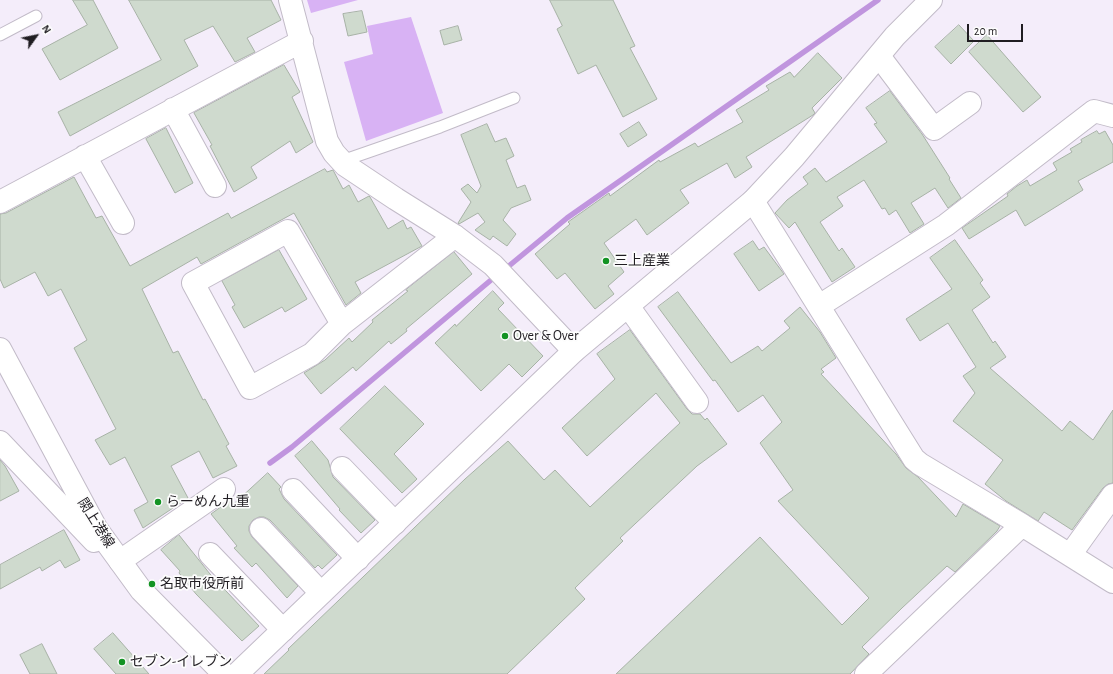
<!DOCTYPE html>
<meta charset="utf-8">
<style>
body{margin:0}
#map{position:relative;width:1113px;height:674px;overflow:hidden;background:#f4edfa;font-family:"Alegreya Sans",sans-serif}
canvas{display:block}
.north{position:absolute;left:16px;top:16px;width:40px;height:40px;-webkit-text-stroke:3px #fdfdfd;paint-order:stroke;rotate:57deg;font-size:11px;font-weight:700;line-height:16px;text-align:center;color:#201d22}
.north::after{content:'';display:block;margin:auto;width:14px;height:18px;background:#201d22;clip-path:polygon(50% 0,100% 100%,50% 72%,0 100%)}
.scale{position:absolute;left:967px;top:24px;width:56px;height:18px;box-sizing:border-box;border:2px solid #201d22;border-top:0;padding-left:5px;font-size:12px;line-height:14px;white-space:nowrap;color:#201d22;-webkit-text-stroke:3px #fdfdfd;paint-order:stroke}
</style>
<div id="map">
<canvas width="1113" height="674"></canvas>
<div class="north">N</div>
<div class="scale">20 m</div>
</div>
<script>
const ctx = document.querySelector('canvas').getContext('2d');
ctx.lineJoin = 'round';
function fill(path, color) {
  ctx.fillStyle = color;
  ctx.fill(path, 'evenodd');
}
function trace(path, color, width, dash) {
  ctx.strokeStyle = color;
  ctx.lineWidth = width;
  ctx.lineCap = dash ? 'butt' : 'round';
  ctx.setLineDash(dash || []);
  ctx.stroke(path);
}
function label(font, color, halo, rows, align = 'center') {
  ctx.font = font + ' "Alegreya Sans","Noto Sans JP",sans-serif';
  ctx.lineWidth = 3.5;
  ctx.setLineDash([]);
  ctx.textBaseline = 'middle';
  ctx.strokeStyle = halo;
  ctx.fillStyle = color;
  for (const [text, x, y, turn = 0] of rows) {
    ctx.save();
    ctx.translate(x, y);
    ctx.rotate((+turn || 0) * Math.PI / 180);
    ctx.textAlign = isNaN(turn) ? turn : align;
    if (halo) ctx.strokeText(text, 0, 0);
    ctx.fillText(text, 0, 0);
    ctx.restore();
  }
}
const green = new Path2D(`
 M307,0h51l-47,13z
 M411,17l32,96 -77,28 -22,-79 29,-8 -6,-28z`);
const stream = new Path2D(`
 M504,270l63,-52 311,-218
 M270,463l22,-16 205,-172`);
const building = new Path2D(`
 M73,0h20l25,48 -58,32 -18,-31 45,-24z
 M129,0h142l10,20 -34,18 8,14 -20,10 -22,-36 -29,14 14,26 -128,70 -12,-24 103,-52z
 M550,0h63l22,46 -5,2 27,51 -34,18 -27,-52 -18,9 -21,-45 5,-3z
 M362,11l5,21 -19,4 -5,-22z
 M959,25l15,16 -23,23 -16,-17z
 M458,26l4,14 -18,5 -4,-14z
 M987,35l54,62 -18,15 -54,-60z
 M818,53l24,25 -30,30 3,5 -2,2 -67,42 6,10 -17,11 -8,-15 -47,27 9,13 -42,32 -11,-16 -32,24 20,29 -16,14 6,8 -19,15 -30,-36 -8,6 -22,-25 35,-30 -2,-2 41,-29 1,3 49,-36 1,2 35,-19 3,4 45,-25 -7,-12 33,-20 -3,-4 24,-14 4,5z
 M284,65l16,27 -8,5 21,45 -17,11 -6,-12 -39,26 6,11 -23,14 -24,-46 2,-1 -18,-32z
 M890,91l32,43 28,44 -1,1 12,19 -13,10 -13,-20 -24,15 13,21 -14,9 -14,-23 -7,5 -4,-7 -3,1 -18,-29 -27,17 6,9 -23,16 19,29 3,-3 13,19 -23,15 -37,-60 -6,6 -14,-15 12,-13 21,-16 -5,-7 12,-9 11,14 61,-40 -13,-18 3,-1 -11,-15z
 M639,122l8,13 -19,12 -8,-13z
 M487,124l8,18 11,-4 8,18 -8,4 11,28 8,-3 6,15 -20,8 -8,12 13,14 -9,12 -14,-10 -3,4 -15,-10 10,-8 -7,-9 -19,11 -1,-1 13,-21 -10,-13 7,-5 9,9 4,-7 -20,-51z
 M166,128l27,55 -18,10 -29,-54z
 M1097,131l2,3 6,-3 8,14v17l-35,19 5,9 -58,36 -9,-16 -47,29 -7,-11 46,-32 -1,-2 10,-8 10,-6 3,6 27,-16 -4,-7 19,-11 -2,-3 12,-7 -1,-2z
 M325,169l2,3 6,-2 10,19 6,-4 9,17 11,-6 1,1 18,32 15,-9 4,9 4,-2 11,19 -67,36 6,11 -15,12 -52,-92 -93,51 -4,-7 -55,32 31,64 5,-2 25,49 2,-1 24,45 -3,2 11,20 -24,12 -14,-27 -28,15 17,32 -45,30 -9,-18 14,-8 -23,-45 -15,8 -15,-25 21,-11 -42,-81 13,-8 -26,-51 -13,7 -13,-24 -31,16 -4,-9v-65l6,-1 68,-36 22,41 6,-2 28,50 98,-53 3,5z
 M955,240l28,40 -3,3 10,14 -18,13 21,33 2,-2 11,16 -16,11 72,63 8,-10 23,19 20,-30v73l-5,1 -5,4 -31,42 -28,-18 -6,9 -32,-20 -21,-17 18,-24 -50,-39 22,-28 -12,-17 13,-9 -28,-44 -28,18 -14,-22 46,-30 -22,-31z
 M753,241l6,9 5,-3 20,27 -25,17 -25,-37z
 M279,250l28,49 -22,13 -3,-5 -38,21 -12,-21 3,-2 -13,-24z
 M454,252l18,22 -66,55 1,2 -16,13 -2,-3 -33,30 -3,-4 -32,27 -17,-21 21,-13 24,-22 3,4 21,-20 -1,-2 36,-29 -2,-1z
 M493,291l11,12 -6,6 45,47 -21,21 -13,-13 -28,27 -46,-48 20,-19 1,2z
 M678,292l53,71 27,-17 4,5 28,-23 -6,-7 16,-14 20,25 16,26 -15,11 3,3 -3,2 75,80 10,14 12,9 38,40 7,-13 37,22 -3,5 -42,41 -8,-6 -45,42 -40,39 7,7 -19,20h-234l144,-137 82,88 27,-27 -91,-97 15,-11 -33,-47 22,-21 -19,-27 -25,17 -23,-32 -2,1 -55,-74z
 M630,330l57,79 5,5h8l5,6 2,-2 20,26 -30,22 -77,72 3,3 -48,47 10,11 -78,75h-243l25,-24 -1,-1 177,-170 43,-38 36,39 11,-10 35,37 90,-84 -24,-30 -69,63 -25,-28 53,-49 -18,-25z
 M385,386l39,38 -30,30 23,25 -15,14 -62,-64z
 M312,441l16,19 5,17 42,43 -14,13 -22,-23 1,-1 -45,-53z
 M0,460l5,6 14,25 -19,10z
 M268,473l13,14 -2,2 5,10 53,56 -15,14 -4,-4 -3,3 -45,-48 -6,-3h-5l-6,3 -4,6v5l3,6 46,49 -11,12 -31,-35 -4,4 -18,-19 3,-2 -26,-32 18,-13 3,4z
 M64,530l16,30 -15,8 -5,-8 -18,11 -2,-4 -40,22v-24z
 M179,535l31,39 49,52 -17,15 -46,-47 -17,-21 1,-2 -19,-21z
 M113,633l36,41h-33l-22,-25z
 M42,644l15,30h-27l-10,-19z`);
const lane = new Path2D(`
 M0,35l36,-19
 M342,161l98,-34 74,-29`);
const street = new Path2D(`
 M290,0l37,141 7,12 11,12 51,34 59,37 38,29 81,86
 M879,56l55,73 36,-26
 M173,109l42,77
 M85,156l38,67
 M753,201l161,258 6,5 102,61
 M0,202l302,-161
 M628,306l69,96
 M819,306l127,-81 148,-114 19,5
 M342,324l-54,-93 -95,52 57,105 62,-34 30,-30 113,-88
 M342,468l53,55
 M293,490l65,69
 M261,529l60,64
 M210,554l73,76
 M1070,555l43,-60
 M120,561l104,-72
 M866,674l156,-149 91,57`);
const secondary = new Path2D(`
 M0,349l96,179 45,62 83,84
 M0,442l94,99
 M237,674l337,-323 179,-150 41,-44 101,-121 36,-36`);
const markers = [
 [606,261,4,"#139323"],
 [505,336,4,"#139323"],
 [158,502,4,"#139323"],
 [152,584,4,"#139323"],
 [122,662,4,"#139323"]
];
const poiNames = [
 ["三上産業",614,261],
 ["Over & Over",513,336],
 ["らーめん九重",166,502],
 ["名取市役所前",160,584],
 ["セブン-イレブン",130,662]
];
const streetNames = [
 ["閖上港線",96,523,58]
];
fill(green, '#d8b2f4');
trace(stream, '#c095de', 5.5);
fill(building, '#cfdace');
trace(building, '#a7b2a6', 1);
trace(lane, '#c2bbc8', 13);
trace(street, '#c2bbc8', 24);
trace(secondary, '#c2bbc8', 24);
trace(lane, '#fff', 11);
trace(street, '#fff', 22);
trace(secondary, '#fff', 22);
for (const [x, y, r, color] of markers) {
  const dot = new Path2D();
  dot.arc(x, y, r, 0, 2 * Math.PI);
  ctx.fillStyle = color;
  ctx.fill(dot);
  trace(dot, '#fdfdfd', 1.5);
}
label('14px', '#201d22', '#fdfdfd', poiNames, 'left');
label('14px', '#201d22', '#fdfdfd', streetNames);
</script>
